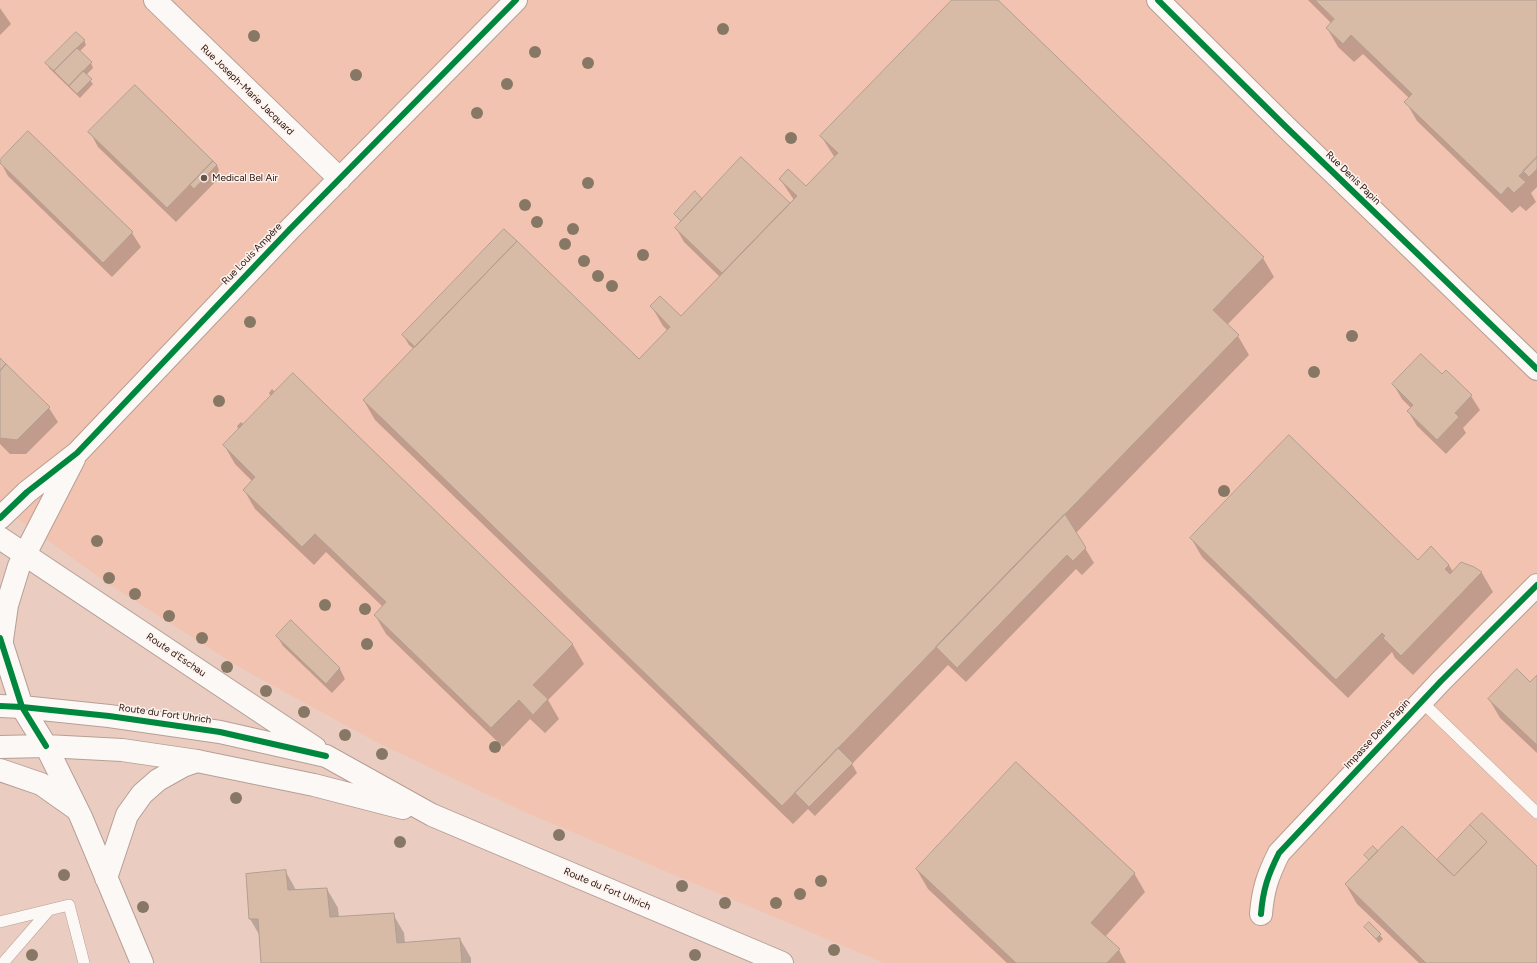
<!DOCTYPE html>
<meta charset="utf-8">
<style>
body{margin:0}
canvas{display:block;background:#eacdc0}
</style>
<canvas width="1537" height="963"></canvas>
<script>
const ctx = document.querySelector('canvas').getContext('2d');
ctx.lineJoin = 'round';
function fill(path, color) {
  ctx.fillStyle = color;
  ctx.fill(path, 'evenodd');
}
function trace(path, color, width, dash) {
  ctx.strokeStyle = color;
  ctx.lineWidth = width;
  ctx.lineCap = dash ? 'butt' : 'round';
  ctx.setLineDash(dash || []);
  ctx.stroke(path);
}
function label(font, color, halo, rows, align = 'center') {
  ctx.font = font + ' Figtree,sans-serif';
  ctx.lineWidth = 3;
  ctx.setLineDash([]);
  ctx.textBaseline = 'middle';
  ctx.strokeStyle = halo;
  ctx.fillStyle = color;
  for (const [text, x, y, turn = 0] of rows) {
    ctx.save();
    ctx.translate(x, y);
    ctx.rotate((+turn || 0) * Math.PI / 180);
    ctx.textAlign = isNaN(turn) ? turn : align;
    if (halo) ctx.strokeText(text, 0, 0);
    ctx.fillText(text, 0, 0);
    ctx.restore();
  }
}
const built = new Path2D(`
 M0,0h1537v963h-653l-357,-150 -147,-69 -141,-77 -132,-84 -107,-77z`);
const shadow = new Path2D(`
 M954,0h43l266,258 11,19 -47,48 11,11 11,19 -173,178 18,30 -12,12 -6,-6 -110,113 -18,-17 -96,99 5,9 -42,43 -7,-7 -15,15 -418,-404 -11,-19 50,-52 -5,-4 -6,-10 236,25 29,-29 -5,-5 -11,-19 29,10 39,-40 -36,-35 -8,-14 5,-6 -6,-8 20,-21 7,7 39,-42 49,46 4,-4 -14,-21 26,8 29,-29 -14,-22z
 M1308,0h229v187l-6,6 5,9 -10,9 -6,-5 -8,7 -95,-92 -11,-19 3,-4 -46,-44 -9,8 -16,-15 -11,-19 4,-5z
 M0,8l11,16 -11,11z
 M84,40l2,5 -7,7 12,11 2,5 -7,7 7,9 -13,14 -31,-30 -2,-5z
 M135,86l82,79 2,5 -1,1 3,5 -45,46 -78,-75 -8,-15z
 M0,161l132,72 9,14 -29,30 -104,-101z
 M0,359l49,49 9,14 -32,32h-16l-10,-10z
 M293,374l280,271 11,19 -36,36 11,19 -14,14 -15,-14 -27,28 -117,-113 -11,-19 8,-8 -57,-55 -12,13 -59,-56 -11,-19 8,-9 -17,-17 -11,-19 15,-15 -2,-4 4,-4 3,3 27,-28 -2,-4 3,-4 3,3z
 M1393,384l78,12 9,14 -17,18 3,5 -20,21 -29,-28 -9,-15 3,-3 -9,-9z
 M1191,538l227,23 13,-13 18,17 4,7 21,-4 8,5 11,19 -80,83 -18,-17 -3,-6 -44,46 -146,-141z
 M291,622l49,47 5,10 -13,14 -49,-47 -6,-10z
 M1537,677v76l-37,-35 -11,-19 41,-15z
 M1377,851l63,13 97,4v95h-118l-62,-59 -11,-19 24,-24 -5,-6z
 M917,870l217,3 11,19 -40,45 14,13 7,13h-119l-79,-74z
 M286,872l10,18 31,-1 11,19 1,9 54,-3 11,19 1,10 55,-4 11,19v5h-209l-2,-27 -10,-17z
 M1365,927l15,8 3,4 -4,4z`);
const building = new Path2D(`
 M952,0h46l266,257 -51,53 26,25 -457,471 -419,-406 154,-159 122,118 31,-32 -20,-21 10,-10 21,20 116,-120 -18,-17 9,-10 18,17 32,-33 -18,-17z
 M1315,0h222v157l-18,19 7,6 -12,11 -6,-6 -7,8 -97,-93 8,-8 -61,-59 -8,9 -17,-16 8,-9z
 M76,32l9,8 -31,31 -9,-8z
 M77,48l15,14 -23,24 -15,-15z
 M83,71l9,8 -15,15 -8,-8z
 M135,85l78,76 -46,47 -79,-76z
 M28,131l105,101 -30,31 -103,-100v-3z
 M741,157l49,46 -68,70 -47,-45z
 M1537,157v12l-8,8 -6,-6z
 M213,161l4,4 -23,24 -4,-4z
 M695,191l7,8 -21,22 -7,-7z
 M504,229l13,12 -102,106 -13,-12z
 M1421,354l21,20 4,-4 26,25 -17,18 4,4 -22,23 -30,-29 6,-6 -21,-21z
 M0,358l6,6 -6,7z
 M6,364l44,43 -33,33 -17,-2v-67z
 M293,373l280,271 -40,41 15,14 -15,16 -14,-15 -28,28 -117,-113 12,-13 -71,-68 -13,13 -59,-57 12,-13 -32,-32z
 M1289,435l129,125 13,-14 18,19 -4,4 5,5 11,-12 13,5 8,5 -81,84 -18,-18 2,-2 -3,-3 -46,47 -146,-142z
 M1065,514l21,34 -13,13 -6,-6 -110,113 -21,-21z
 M291,620l49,48 -14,16 -50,-48z
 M1517,669l13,13 7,-7v70l-49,-46z
 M838,748l15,15 -44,44 -14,-14z
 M1016,762l119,111 -44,50 29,26 -13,14h-91l-100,-94z
 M1482,813l55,53v97h-111l-81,-79 57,-58 52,50 33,-34 -17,-17z
 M1470,825l17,17 -33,34 -17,-16z
 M1373,846l5,5 -9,9 -5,-5z
 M286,870l2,20 39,-2 3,29 64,-4 3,30 63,-5 2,25h-201l-3,-44h-9l-3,-45z
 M1369,922l12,12 -5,5 -12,-12z`);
const lane = new Path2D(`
 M1422,702l115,111
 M0,922l69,-17 15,58
 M3,963l46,-53`);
const street = new Path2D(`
 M155,0l185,179
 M1158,0l127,126 252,243
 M0,518l27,-26 50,-39 213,-224 226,-229
 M2,640l5,-35 12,-39 55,-107
 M46,746l35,71 61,146
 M0,770l41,14 34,24
 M106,878l21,-63 15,-21 16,-14 25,-14 14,-5
 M1261,914c2,-25 7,-39 18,-61l162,-172 96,-96`);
const secondary = new Path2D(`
 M0,538l315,210
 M0,638l22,69 24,39
 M0,706l22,1 87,9 111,16 106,24 106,59 350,148
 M0,747l46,-1 76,4 75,11 117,24 89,23`);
const cycleway = new Path2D(`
 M1158,0l127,126 252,243
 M0,518l27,-26 50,-39 213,-224 226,-229
 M0,638l22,69 24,39
 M0,706l22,1 87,9 111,16 106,24
 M1261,914c2,-25 7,-39 18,-61l162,-172 96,-96`);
const trees = [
 [723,29],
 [254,36],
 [535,52],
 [588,63],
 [356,75],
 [507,84],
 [477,113],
 [791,138],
 [588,183],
 [525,205],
 [537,222],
 [573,229],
 [565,244],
 [643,255],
 [584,261],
 [598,276],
 [612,286],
 [250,322],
 [1352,336],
 [1314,372],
 [219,401],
 [1224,491],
 [97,541],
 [109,578],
 [135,594],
 [325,605],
 [365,609],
 [169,616],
 [202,638],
 [367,644],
 [227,667],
 [266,691],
 [304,712],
 [345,735],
 [495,747],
 [382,754],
 [236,798],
 [559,835],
 [400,842],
 [64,875],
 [821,881],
 [682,886],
 [800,894],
 [725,903],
 [776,903],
 [143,907],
 [834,950],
 [32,955],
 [695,955]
];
const markers = [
 [204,178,4,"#6b544a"]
];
const streetNames = [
 ["Rue Joseph-Marie Jacquard",247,90,44],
 ["Rue Denis Papin",1353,178,44],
 ["Rue Louis Ampère",252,254,-46],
 ["Route d'Eschau",176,655,34],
 ["Route du Fort Uhrich",165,714,8],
 ["Impasse Denis Papin",1377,734,-47],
 ["Route du Fort Uhrich",607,889,23]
];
const poiNames = [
 ["Medical Bel Air",212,178]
];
fill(built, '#f2c3b0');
fill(shadow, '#0003');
fill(building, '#d7bba6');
trace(building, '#b29e91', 1);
trace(lane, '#b69f96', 12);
trace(street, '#b69f96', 24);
trace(secondary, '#b69f96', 24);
trace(lane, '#fcf8f6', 11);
trace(street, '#fcf8f6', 22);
trace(secondary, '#fcf8f6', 22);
trace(cycleway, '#00873e', 6);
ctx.fillStyle = '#877865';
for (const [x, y] of trees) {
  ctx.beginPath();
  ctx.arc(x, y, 6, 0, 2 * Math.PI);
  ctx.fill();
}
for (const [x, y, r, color] of markers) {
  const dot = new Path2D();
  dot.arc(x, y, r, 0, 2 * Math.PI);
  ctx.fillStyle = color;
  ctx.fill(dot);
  trace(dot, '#fdf2ed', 1.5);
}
label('10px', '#26130b', '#fdf2ed', streetNames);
label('10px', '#26130b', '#fdf2ed', poiNames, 'left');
</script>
